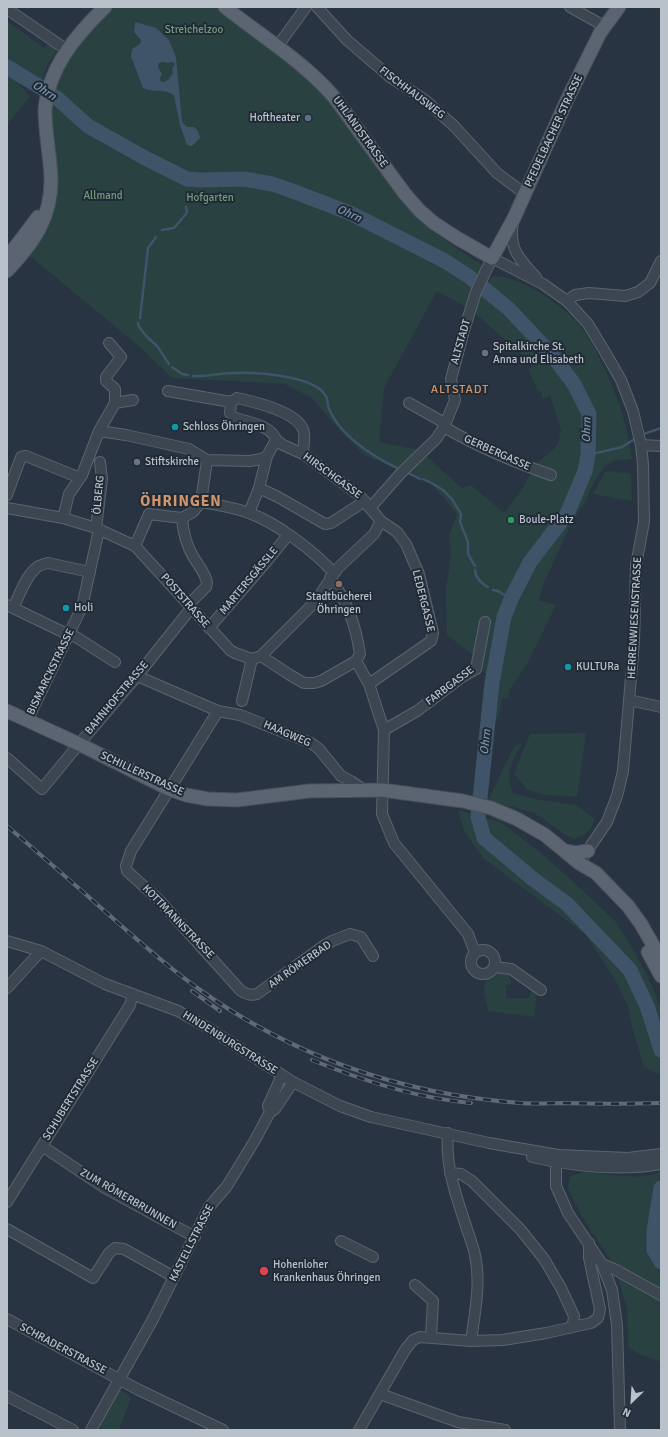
<!DOCTYPE html>
<meta charset="utf-8">
<style>
body{margin:0}
#map{position:relative;width:668px;height:1437px;overflow:hidden;background:#283441;font-family:Signika,sans-serif}
canvas{display:block}
.frame{position:absolute;inset:0;border:8px solid #b9c1cb;pointer-events:none}
.north{position:absolute;left:612px;top:1381px;width:40px;height:40px;-webkit-text-stroke:3px #212b36;paint-order:stroke;rotate:205deg;font-size:11px;font-weight:700;line-height:16px;text-align:center;color:#b9c1cb}
.north::after{content:'';display:block;margin:auto;width:14px;height:18px;background:#b9c1cb;clip-path:polygon(50% 0,100% 100%,50% 72%,0 100%)}
</style>
<div id="map">
<canvas width="668" height="1437"></canvas>
<div class="frame"></div>
<div class="north">N</div>
</div>
<script>
const ctx = document.querySelector('canvas').getContext('2d');
ctx.lineJoin = 'round';
function fill(path, color) {
  ctx.fillStyle = color;
  ctx.fill(path, 'evenodd');
}
function trace(path, color, width, dash) {
  ctx.strokeStyle = color;
  ctx.lineWidth = width;
  ctx.lineCap = dash ? 'butt' : 'round';
  ctx.setLineDash(dash || []);
  ctx.stroke(path);
}
function label(font, color, halo, rows, align = 'center') {
  ctx.font = font + ' Signika,sans-serif';
  ctx.lineWidth = 4;
  ctx.setLineDash([]);
  ctx.textBaseline = 'middle';
  ctx.strokeStyle = halo;
  ctx.fillStyle = color;
  for (const [text, x, y, turn = 0] of rows) {
    ctx.save();
    ctx.translate(x, y);
    ctx.rotate((+turn || 0) * Math.PI / 180);
    ctx.textAlign = isNaN(turn) ? turn : align;
    if (halo) ctx.strokeText(text, 0, 0);
    ctx.fillText(text, 0, 0);
    ctx.restore();
  }
}
const green = new Path2D(`
 M105,7h120l82,62 106,143c21,21 44,37 69,53l1,7 -11,36 19,-31c14,-2 22,3 34,8 21,9 46,28 60,47 6,9 11,19 16,29 15,31 27,63 31,98l-19,2 -9,6 -10,15 -7,16 -17,28 -26,57 -5,17 17,5 -29,59 -17,25 -2,9h-6l-2,13 -7,17 -9,-3 4,-47 -16,-24 -25,-19 -1,-47 5,-32 -2,-21 8,-21 -24,-29 -69,-30 -29,-30 -23,-27 -27,-14 -113,-6 -31,-30 -117,-97 22,-35 1,-133zM437,291l34,19 63,55 -4,3 -1,3 9,20 4,1v7l8,-4 11,35 -3,15 -23,20 -11,21 -20,27 -33,-28 -9,3 -43,-38 -40,-8 5,-54z
 M7,21l37,27 4,-5 9,7 -11,17 -5,19 -34,-24z
 M7,72l6,5 17,20 -23,27z
 M611,471l20,3 1,27 -39,-7 12,-22z
 M586,733l-9,64 -31,-2 -18,-5 -14,-16 16,-40z
 M523,742c-10,18 -19,30 -10,51l26,7 37,5 19,14c-5,13 -8,15 -21,20l-8,-4 -32,-22 -46,-13 26,-53z
 M458,810l42,12 36,27 29,25 50,47 18,28 17,32 11,28v66l-17,-8 -12,-40 -4,-20 -11,-24 -31,-48 -103,-77 -19,-27z
 M495,967c9,4 16,6 16,17l-7,2 2,1v11h24l1,-11 6,6 -3,24 -46,-6 -4,-19 3,-19 5,-2z
 M587,1171c20,3 54,10 73,1l-12,83 13,20v87l-24,-9 -9,-6 -1,-38 -13,-44 -33,-50 -13,-27 2,-12z
 M120,1389l11,9 -12,32h-16l-5,-4z`);
const water = new Path2D(`
 M135,22l21,6 13,12 7,17 6,65 5,5h7l4,4 2,7 -8,8 -5,-1 -7,-20 -6,-30c-13,-8 -18,-1 -31,-7l-12,-32 1,-7 8,-5 1,-4 -7,-8zM161,62h4l2,1 5,-1 3,2 -3,5 1,4 -4,6 -5,3 -4,-1v-3l2,-4 -4,-7v-3z`);
const stream = new Path2D(`
 M162,230l12,-2 12,-14 1,-3 -1,-4
 M140,318l8,-70 8,-11
 M138,323v2l8,11 11,10 12,18
 M172,367l10,7 6,1
 M193,376c13,1 26,-3 40,-3 21,-1 81,2 93,23 2,4 1,10 4,15
 M331,413c13,26 45,45 70,57
 M641,435l20,-7
 M588,455l34,-8 14,-9
 M406,472l14,7
 M423,479l10,5 10,6 9,9 9,15 -1,8 8,20v12l7,12
 M475,570c1,9 6,13 13,17
 M493,590l5,1 13,8`);
const river = new Path2D(`
 M7,67l33,20 18,12 30,27 57,32 42,21 13,1 44,-1 28,5 15,5 63,24 95,48 26,17 38,31 43,46 22,29 15,30 -1,41 -3,16 -18,43 -37,48 -19,37 -7,18 -12,66 -14,134 6,21 49,41 34,25 63,66 17,36 14,44
 M661,1188l-7,43v19l7,12`);
const minor = new Path2D(`
 M317,7l30,33 43,37 35,23 29,26 43,47 28,21
 M570,7l34,19
 M7,9l60,41
 M277,47l29,-40
 M513,223c-5,25 7,37 23,54
 M567,301l8,-6 14,-2 36,3 13,-4 12,-9 11,-22
 M168,391l63,11 6,-4c18,4 58,13 66,31 3,7 0,18 0,25
 M231,402l-1,11 3,4c13,5 39,8 43,23
 M115,403l18,-3
 M409,403l34,19 1,5
 M444,427c34,20 70,35 107,48
 M99,431l27,4 63,14 18,11 43,1 11,-2 6,-3 9,-16 7,5 20,9 56,41 22,26 16,11 9,12 13,30 14,59 -2,8 -62,43
 M641,445l20,1
 M259,488l19,9 47,27 6,-1 34,-22
 M7,495l14,-38 5,-1 54,22
 M201,502c16,3 33,5 48,11 28,10 65,38 85,60
 M371,507l29,-33 36,-35 8,-12 11,-27 -4,-21 14,-52 11,-35 16,-34 51,26 24,17 21,23 17,28 16,28 12,31 8,34 2,19 1,58 -8,43 -2,77 -11,129 -6,25 -10,26 -24,35
 M7,508l56,10 33,10 39,18 95,104 5,3 17,6 9,-3 54,-54 23,-34 36,-34 7,-13
 M249,513l10,-25 8,-32
 M63,518l6,-24 13,-19 17,-44 16,-28v-14l-9,-8v-4l15,-20 -12,-14
 M182,518c1,15 4,27 12,40 5,8 12,16 13,25l-1,4 -17,17
 M96,528l6,-49 -2,-17
 M135,546l14,-32 33,4 11,-6 8,-10 6,-42
 M7,605l62,30 7,2 39,25
 M13,608c6,-12 13,-32 23,-40 3,-3 8,-4 12,-5l42,9
 M209,628l58,-67 21,-26
 M261,656l29,19 14,8h10l7,-2 35,-20 4,-7c-4,-27 -12,-53 -30,-76
 M356,661l13,23 15,46 -2,84 12,29 74,91 7,19
 M137,676l81,35 22,4 71,28 8,6 22,27 10,5 13,9
 M629,700l32,7
 M242,701l10,-42
 M218,711l-87,140 -5,15 1,5 32,29 82,91c6,3 10,5 16,3l65,-47 10,-6 18,-7 11,3 12,19
 M27,721l55,-114 17,-77
 M384,730l33,-19 45,-34 14,-8 9,-47
 M7,758l35,31 37,-45 58,-68 55,-69
 M7,941l34,10 64,33 73,27 27,15 88,56 47,24 31,11 118,26 69,12 70,3 33,-4
 M471 962a12 12 0 1 1 24 0a12 12 0 1 1-24 0Z
 M495,967l16,2 30,21
 M7,988l34,-37
 M270,1112l-2,-6 14,-31
 M448,1133c-3,32 8,63 18,93 3,10 7,19 9,29 6,28 0,57 -4,86
 M42,1146l63,42 90,49
 M558,1155l-2,14v17l12,27 34,51 10,26 5,35 3,105
 M532,1157c40,9 88,14 129,7
 M450,1173l11,1 11,7 48,48 24,30 17,29 13,28 -1,8 -4,4
 M7,1202l123,-197 3,-11
 M7,1229l86,49 16,-25 6,-5 9,1 50,28
 M341,1241l32,16
 M602,1264l12,5 47,26
 M415,1285l18,16 -2,36
 M7,1319l132,71 84,40
 M380,1394l78,28 47,8
 M7,1396l66,34
 M91,1430l62,-111 56,-112 18,-21 28,-46 15,-28 5,-3 18,-27
 M359,1430l46,-80 8,-10 7,-3 51,4 32,-1 43,-7 45,-10 7,-5 2,-9 -11,-51v-15`);
const major = new Path2D(`
 M225,7c36,29 78,54 109,90l71,97 15,17 14,12 23,15 35,20 22,-40 53,-118 33,-67 19,-26
 M7,258l31,-41
 M7,271c27,-29 45,-53 44,-94 -1,-22 -6,-45 -6,-67 3,-42 31,-75 60,-103
 M7,711l72,33 90,45 17,6 22,4 29,1 72,-9 73,-1 81,11 28,7 26,11 28,16 34,28 17,10 32,33 13,18 20,35
 M565,851l11,2 12,-2
 M648,952l13,24`);
const rail = new Path2D(`
 M7,826c34,29 67,58 101,88 28,25 57,51 88,73 97,70 205,107 324,116 15,1 30,0 45,0 32,1 64,1 96,0
 M192,991l28,20
 M312,1060c51,21 104,38 159,43`);
const markers = [
 [308,118,4,"#5c6f8a"],
 [485,353,4,"#6b7280"],
 [175,427,4,"#0f9aa8"],
 [137,462,4,"#6b7280"],
 [511,520,4,"#2e9e5b"],
 [339,584,4,"#8d6e63"],
 [66,608,4,"#0f9aa8"],
 [568,667,4,"#0f9aa8"],
 [264,1271,5,"#e0444e"]
];
const parkNames = [
 ["Streichelzoo",194,30],
 ["Allmand",103,196],
 ["Hofgarten",210,198]
];
const streetNames = [
 ["FISCHHAUSWEG",412,93,37],
 ["PFEDELBACHER STRASSE",554,131,-65],
 ["UHLANDSTRASSE",360,132,54],
 ["ALTSTADT",461,342,-74],
 ["GERBERGASSE",497,453,24],
 ["HIRSCHGASSE",332,476,36],
 ["ÖLBERG",99,495,-85],
 ["MARTERSGÄSSLE",249,581,-50],
 ["POSTSTRASSE",185,601,49],
 ["LEDERGASSE",423,601,76],
 ["HERRENWIESENSTRASSE",635,618,-87],
 ["BISMARCKSTRASSE",51,672,-64],
 ["FARBGASSE",450,686,-37],
 ["BAHNHOFSTRASSE",117,698,-50],
 ["HAAGWEG",287,734,23],
 ["SCHILLERSTRASSE",142,774,25],
 ["KOTTMANNSTRASSE",178,922,46],
 ["AM RÖMERBAD",300,965,-35],
 ["HINDENBURGSTRASSE",230,1043,32],
 ["SCHUBERTSTRASSE",71,1099,-58],
 ["ZUM RÖMERBRUNNEN",128,1199,30],
 ["KASTELLSTRASSE",192,1243,-63],
 ["SCHRADERSTRASSE",63,1349,28]
];
const poiNames = [
 ["Hoftheater",300,118,"right"],
 ["Spitalkirche St.",493,347],
 ["Anna und Elisabeth",493,360],
 ["Schloss Öhringen",183,427],
 ["Stiftskirche",145,462],
 ["Boule-Platz",519,520],
 ["Stadtbücherei",339,597,"center"],
 ["Öhringen",339,610,"center"],
 ["Holi",74,608],
 ["KULTURa",576,667],
 ["Hohenloher",273,1265],
 ["Krankenhaus Öhringen",273,1278]
];
const waterNames = [
 ["Ohrn",44,91,33],
 ["Ohrn",349,214,24],
 ["Ohrn",587,430,-89],
 ["Ohrn",486,742,-84]
];
const neighbourhoodNames = [
 ["ALTSTADT",460,390]
];
const districtNames = [
 ["ÖHRINGEN",181,502]
];
fill(green, '#2a4142');
fill(water, '#3f5369');
trace(stream, '#3f5369', 2.5);
trace(river, '#3f5369', 15);
trace(minor, '#5a646e', 12);
trace(major, '#464f5a', 15);
trace(minor, '#3c4651', 10);
trace(major, '#5b6571', 13);
trace(rail, '#5f6a78', 4);
trace(rail, '#212b36', 2.5, [8]);
for (const [x, y, r, color] of markers) {
  const dot = new Path2D();
  dot.arc(x, y, r, 0, 2 * Math.PI);
  ctx.fillStyle = color;
  ctx.fill(dot);
  trace(dot, '#212b36', 1.5);
}
label('11px', '#729b79', '#212b36', parkNames);
label('11px', '#b9c1cb', '#212b36', streetNames);
label('11px', '#b9c1cb', '#212b36', poiNames, 'left');
label('italic 12px', '#7c93ac', '#212b36', waterNames);
ctx.letterSpacing = '1px';
label('12px', '#d1956e', '#212b36', neighbourhoodNames);
ctx.letterSpacing = '0px';
ctx.letterSpacing = '1px';
label('bold 15px', '#d1956e', '#212b36', districtNames);
ctx.letterSpacing = '0px';
</script>
